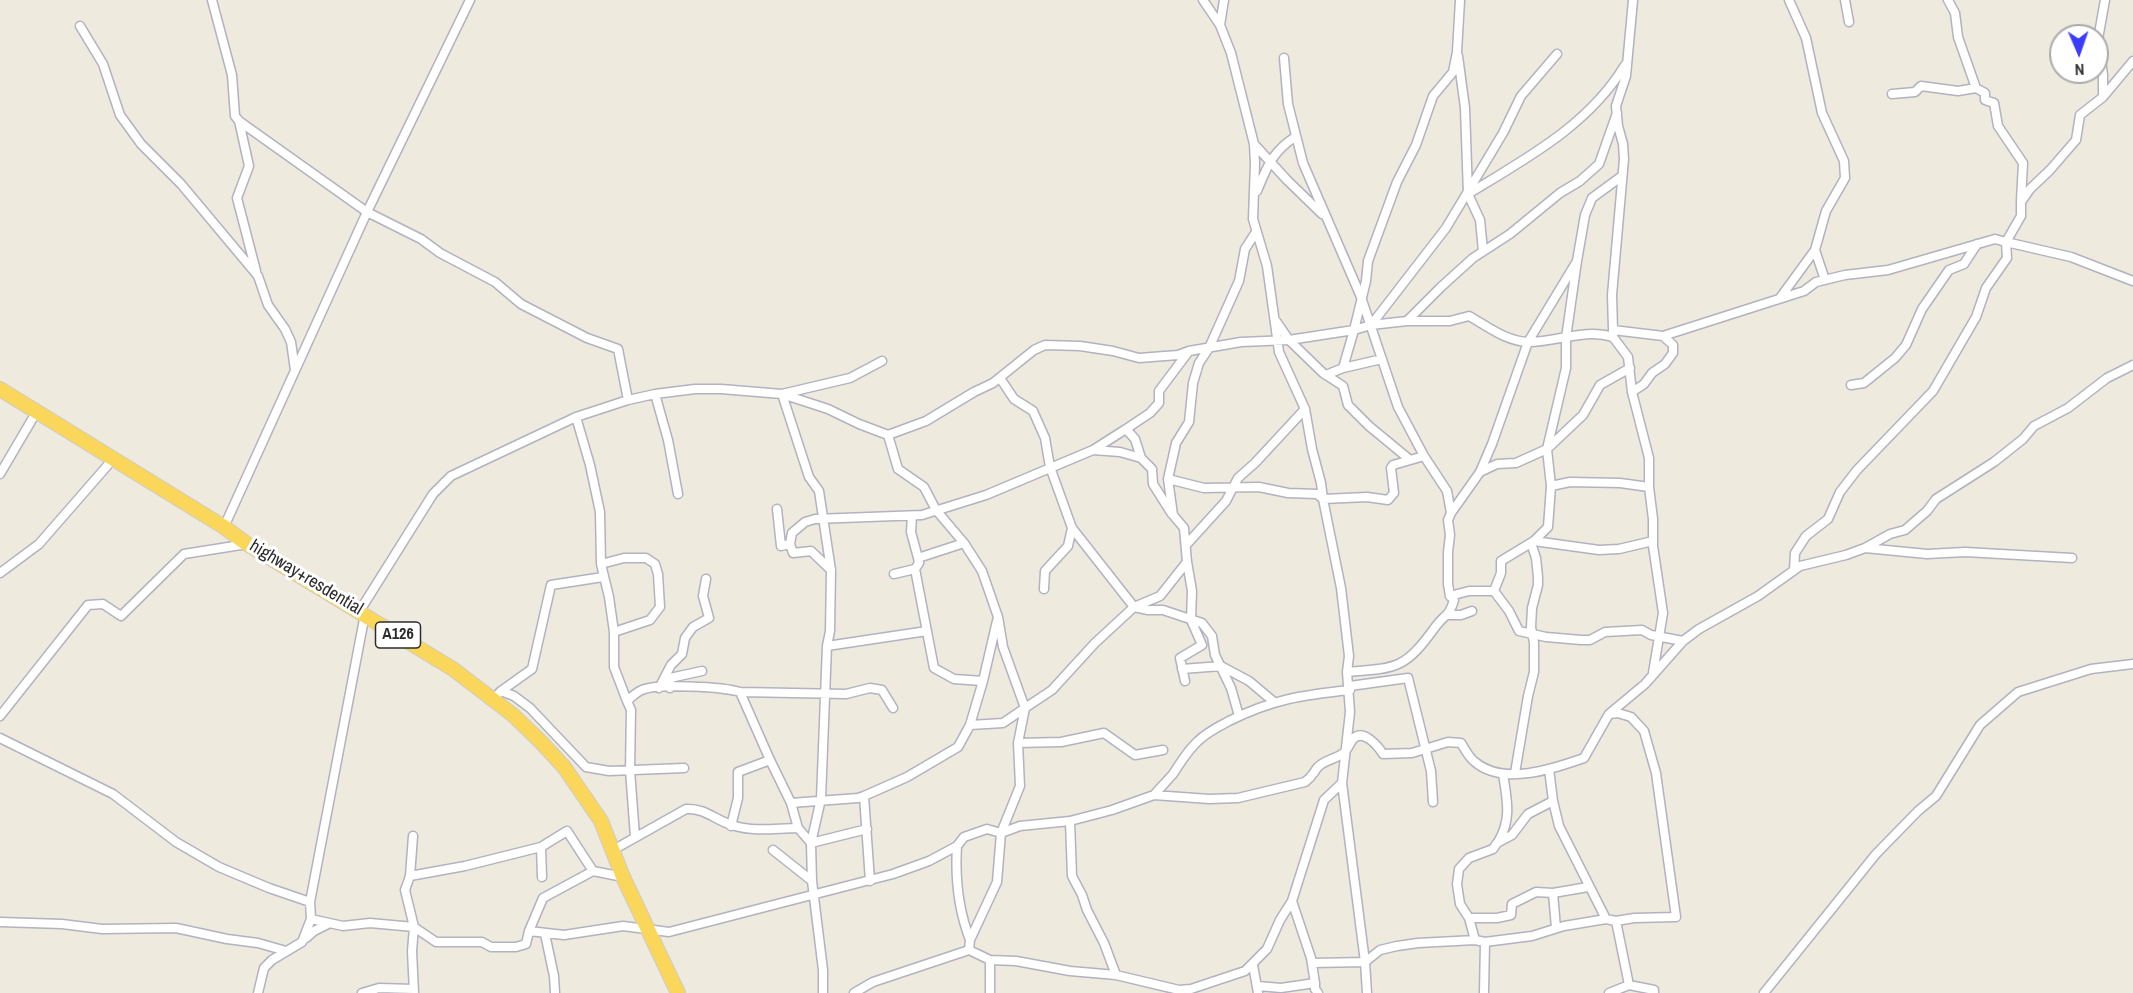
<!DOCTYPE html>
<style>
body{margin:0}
#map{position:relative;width:2133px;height:993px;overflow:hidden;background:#eeeade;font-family:"Archivo Narrow",sans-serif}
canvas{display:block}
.north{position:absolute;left:2049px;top:24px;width:60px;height:60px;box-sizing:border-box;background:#fff;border:2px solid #ababab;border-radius:50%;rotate:178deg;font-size:16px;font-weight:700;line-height:24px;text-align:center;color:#2c2c2c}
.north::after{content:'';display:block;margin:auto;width:21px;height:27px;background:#3b3cfe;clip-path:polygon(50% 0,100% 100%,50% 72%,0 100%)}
</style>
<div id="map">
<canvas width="2133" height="993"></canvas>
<div class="north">N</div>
</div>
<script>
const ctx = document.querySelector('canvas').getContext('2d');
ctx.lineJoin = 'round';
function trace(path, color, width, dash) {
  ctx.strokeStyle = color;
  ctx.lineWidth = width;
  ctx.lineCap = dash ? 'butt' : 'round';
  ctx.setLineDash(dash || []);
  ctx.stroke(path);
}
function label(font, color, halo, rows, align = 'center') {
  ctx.font = font + ' "Archivo Narrow",sans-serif';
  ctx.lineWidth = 6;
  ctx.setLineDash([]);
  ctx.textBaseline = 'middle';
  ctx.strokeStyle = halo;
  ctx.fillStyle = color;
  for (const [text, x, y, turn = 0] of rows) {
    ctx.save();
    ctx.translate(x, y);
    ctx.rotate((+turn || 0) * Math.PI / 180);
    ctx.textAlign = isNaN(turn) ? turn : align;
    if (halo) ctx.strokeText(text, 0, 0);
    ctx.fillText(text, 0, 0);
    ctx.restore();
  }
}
const minor = new Path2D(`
 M212,0l20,75 3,41 4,5 10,45 -12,32 19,73
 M1203,0l17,25
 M1224,0l-4,25 11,28 23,91 1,19 -2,56 14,47 12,86 26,57 7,40 9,34 2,16 18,89 8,68 -2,16 3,40 -8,71 23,179 2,31
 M1633,0l-7,76 -10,30 2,20 5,18 1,15 -12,136 1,35 50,6
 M1789,0l17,38 16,75 22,48 1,17 -19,33 -11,39 10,30
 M1845,0l4,22
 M1948,0l7,13 3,24 18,51 9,5v7l9,3 4,23 25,37 -2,38
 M2105,0l-7,39 5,36v22l-23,18 -4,25 -26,30 -20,19 -9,13v14l-15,26 65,15 62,24
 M80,26l23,38 17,51 21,29 40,40 77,92 10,29 17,24 6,13 4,28
 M1458,56l7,52 3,86 12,26 3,31
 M1284,58l4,46 15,59 58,134 37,110 26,49 23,35 4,22 -3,7 2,15 -2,17v32l2,12
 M1892,94l23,-2 6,-6 37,5 18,-3
 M2103,97l30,-36
 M239,121l128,91 54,27 19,14 55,29 26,22 66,34 31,11 10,51
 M1254,144l33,36 35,34
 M1257,191c10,-24 15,-39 38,-54
 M1468,194c59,-36 121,-69 157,-129
 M1780,298l35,-48
 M1276,321l13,19 65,-10 12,-49 2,-20 29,-79 19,-37 17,-49 20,-24 4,-20 3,-52
 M1407,321h43l19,-5c18,10 38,26 60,26 29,0 55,-14 84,-5v-7
 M1371,325l75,-97 57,-95 18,-37 36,-42
 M1613,337l15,20 4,35
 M1343,368l39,-9
 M1326,375l17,-7 11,-38 17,-5 36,-4 34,-34 32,-29 37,-24 50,-41 20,-12 19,-17 18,-51
 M1000,378l14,21 19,12 12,27 5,29 22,61 62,79 14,3h15l39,13 10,13 3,19 16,33 8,28
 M1851,385l13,-2 31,-25 11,-13 16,-36 27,-39 15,-6 13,-20
 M655,394l13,46 10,54
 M576,417l14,48 10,47 1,52 8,33 5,35v35l13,34
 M1093,450l33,-21
 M1480,472l17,-8 19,-1 31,-14 36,-34 17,-30 30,-17
 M0,474l37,-63
 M1168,479l36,9 55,-1 29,6 29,1 6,5 44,-2 21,3 6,-7 -3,-25 2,-3 31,-9
 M1551,486l19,-4 50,1 29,4 4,32v27l10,67 -10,60
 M1649,487v-29l-17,-66 12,-8 8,-11 13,-9 8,-11v-8l-10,-9 141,-45 12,-9 29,-7 43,-5 107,-31 11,3 1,16 -21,30 -10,29 -43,74 -76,79 -17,22 -12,27 -22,17 -11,17 -1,17
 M777,509l4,37 9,-2
 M1451,513l29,-41 12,-28 36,-102 49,-81 8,-46 7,-17 30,-22
 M1172,514l-19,-30 -1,-15 -11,-11 -6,-19 -9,-10 24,-16 9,-10v-12l30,-40
 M912,516l-1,16 7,26
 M224,527l143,-315 103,-212
 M1534,541l65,9 20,-1 34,-8
 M1187,544l39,-43 12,-23 17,-15 50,-54
 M1865,548l62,6 38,-2 107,6
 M601,564l23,-6h22l9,6 3,10 2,33 -10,13 -36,12
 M915,569l19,99 20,11 29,2
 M831,570l-20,-19 -18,2 -3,-9 2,-11 13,-11 10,-3 107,-4 64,-20 107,-45 27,2 21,6
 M0,573l39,-29 75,-86
 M894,574l21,-5 4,-6 -1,-5 46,-15
 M1044,589l1,-18 23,-25 4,-18
 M1494,591l15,20 10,20 27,6 35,3h9l15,-8 37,-2 9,5 32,6
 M359,612l74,-118 18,-18 125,-59 52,-17 27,-6 40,-5h26l61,5 46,15 31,15 29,11 38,-14 48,-29 19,-9 41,-33 11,-5 35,1 33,5 26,7 39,-3 11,-4 52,-9 48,-2 34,33 20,13 5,19 21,21 40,33
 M1449,615h12l11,-4
 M827,646l100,-15
 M1182,669l39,-3 28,15 25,21
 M1347,672c51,-4 58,-3 89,-46 9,-12 13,-9 18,-26l-4,-4 19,-5h25l7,-18v-12l33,-20 14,-14 3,-41 -4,-37 19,-81v-30l11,-77
 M1185,681l-5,-23 22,-13 -11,-25 1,-29 -5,-29
 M1350,686l58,-8 23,93 2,31
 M659,688l12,-23 11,-11 3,-16 8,-11 16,-9 -6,-22 3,-17
 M670,688v-10l32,-7
 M501,691l31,-22 19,-84 52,-8
 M740,692l30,68 21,43
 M493,699l8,-8 13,5 16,12 56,59 23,4 75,-3
 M0,716l88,-111 15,-1 18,12 63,-62 63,-10
 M970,725l13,-44 14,-60
 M0,738l113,56 63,48 43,25 50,21 41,14
 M1018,743l43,-1 43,-9 31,22 28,-5
 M1549,769l4,32 6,25 47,93
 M1515,773l13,-77 6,-24v-29l-3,-16 1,-19 6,-23v-8l-2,-19 -5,-15
 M1154,795c6,-7 13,-14 19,-21 8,-12 14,-23 25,-33 9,-9 20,-14 31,-20 44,-22 74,-26 121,-31
 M864,796l6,85
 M1070,821l2,55 10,19 5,15 17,33 12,32
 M731,826l7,-28v-26l32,-12
 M798,828l13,15 56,-14
 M413,836l-3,40 -5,14 9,37 -2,24 2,42
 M635,837l-5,-67 1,-60 -4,-9c4,-3 9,-9 15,-11 14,-7 82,-3 98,2l106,2 24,-6 12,2 11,18
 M1498,842c14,-23 9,-42 5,-68
 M957,846c-2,32 1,63 13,94
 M541,847l1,30
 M613,850l73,-41c21,-1 29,12 49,17 20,6 42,2 63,2l-7,-25 67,-5 6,-2 43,-19 51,-30 12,-22 33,-2 22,-15 -22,-61 -5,-30 -16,-46 -18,-28 -28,-33 -12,-23 -26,-18 -10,-34
 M773,850l39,31
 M410,876l55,-10 76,-19 26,-16 26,40
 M1553,893l3,35
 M1292,901l19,57 4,25
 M1469,918h28l14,-3 1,-11 24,-12 17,1 35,-6
 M311,919l-1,-17 55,-288
 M1616,921l13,64
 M0,922l62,2 40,5 74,-1 51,11 31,4 28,8
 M529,931l35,4 59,-9 46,6 224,-58 36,-13 28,-15 7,-9 23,-8 14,4 19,-7 50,-5 42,-11 42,-15 55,4 29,-1 67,-16c8,-6 7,-7 12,-14 5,-7 18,-9 25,-14 6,-4 7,-10 11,-15 10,-11 25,7 30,15l29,-1 36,-11 13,1c4,6 8,15 14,19 28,24 78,7 109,-4l25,-44 36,-30 38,-43 16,-12 59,-33 42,-30 46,-11 19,-7 25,-14 15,-4 22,-19 9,-12 58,-37 29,-23 11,-13 34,-18 39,-30 26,-13
 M545,934l9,42 1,17
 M306,938l8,-7 14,-7
 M1475,940l-6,-22 -9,-14 -3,-20 2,-15 10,-11 24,-9 4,-6 15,-8 16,-21 25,-13
 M969,950l1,-10 27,-58 4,-49 19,-47 -2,-43 7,-35 27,-18 43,-47 39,-36 26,-11 27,-34 -3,-34 -11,-13 -5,-36 8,-36 13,-21 4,-39 6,-20 10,-15 30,-67 6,-32 11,-17
 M990,960v33
 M1313,963l52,-1 15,-12 17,-4 21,-3 57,-3 10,2 47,-6 32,-10 42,-7 10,2 18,-3 42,-1 -20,-144 -12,-42 -13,-14 -13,-4 -8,1
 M1253,965l5,28
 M1258,986l23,2 34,-5v6l3,4
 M258,993l6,-25 8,-8 30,-18 9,-23 32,7 27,-3 44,4 22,15h46l9,5h25l10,-3 3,-13 14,-33 50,-27 30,6
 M362,993l17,-5 35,1
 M823,993v-23l-11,-89 -1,-38 10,-44 6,-153 3,-15 1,-61 -12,-79 -10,-14 -27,-83 68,-16 32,-17
 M854,993l19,-11 96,-32 21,10 26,1 54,10 46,4 63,15 12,-1 54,-18 22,-22 13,-29 12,-19 32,-101 18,-17
 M1484,993l1,-51
 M1609,993l20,-8 25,5v3
 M1764,993l112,-139 42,-43 18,-15 44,-71 38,-33 73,-23 42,-5`);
const trunk = new Path2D(`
 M0,389l224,138 23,17 206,125 60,46 28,27 23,25 37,54 22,56 55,116`);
const shields = [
 [398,635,45]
];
const shieldNames = [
 ["A126",398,635]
];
const streetNames = [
 ["highway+resdential",306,578,31]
];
trace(minor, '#b2b2c0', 11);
trace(trunk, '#ccc', 16);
trace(minor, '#fff', 8);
trace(trunk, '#fad65a', 14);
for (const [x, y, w] of shields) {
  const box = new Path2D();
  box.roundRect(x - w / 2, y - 13, w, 26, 4.5);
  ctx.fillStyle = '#fff';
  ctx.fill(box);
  trace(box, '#2c2c2c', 1.5);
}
label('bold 16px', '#2c2c2c', null, shieldNames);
label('18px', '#2c2c2c', '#fff', streetNames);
</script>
